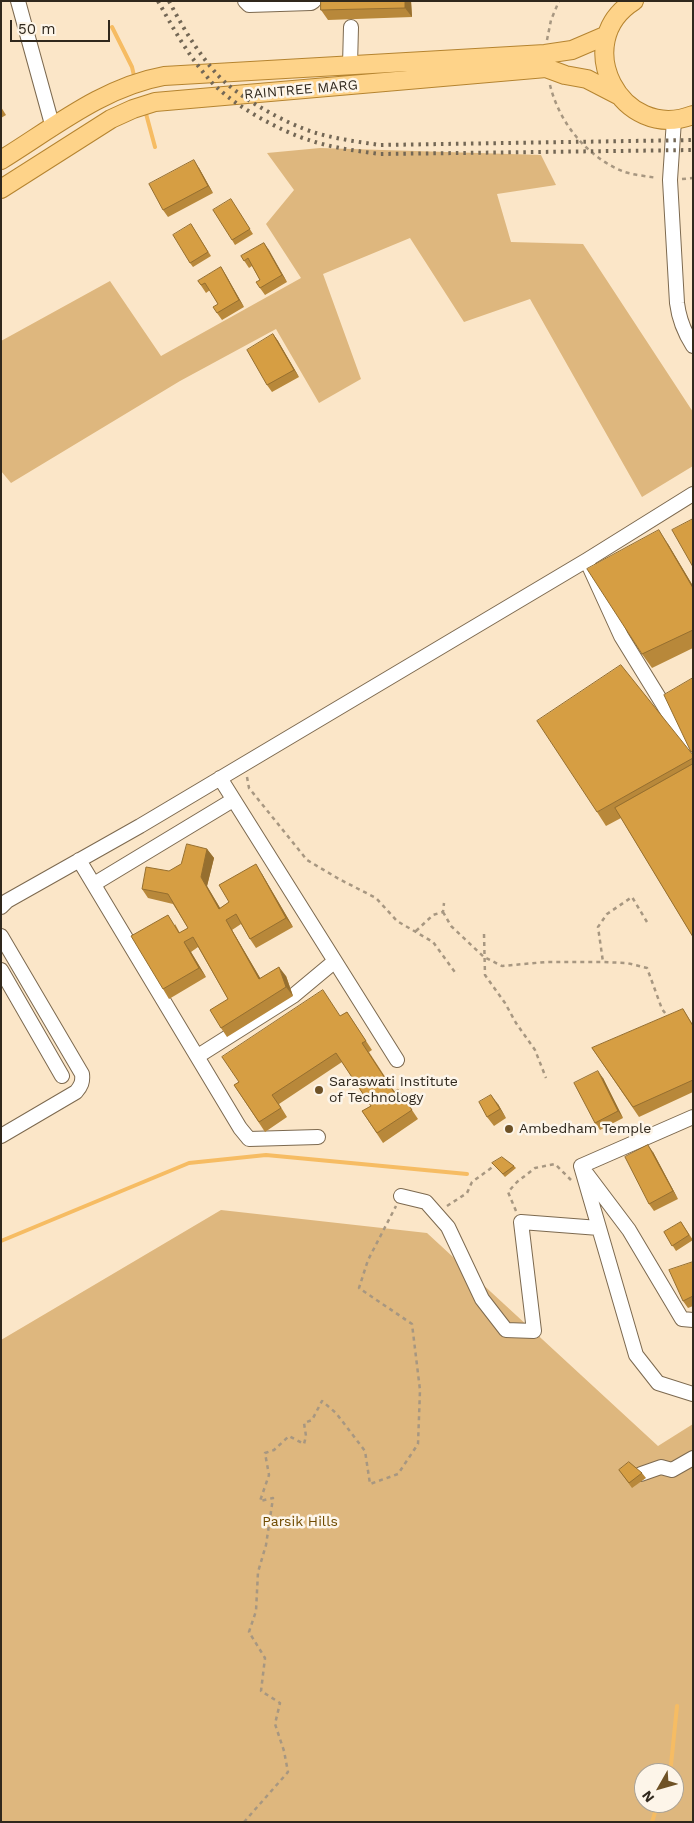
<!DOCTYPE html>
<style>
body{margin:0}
#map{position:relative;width:694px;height:1823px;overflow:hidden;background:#fbe6c8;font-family:"Work Sans",sans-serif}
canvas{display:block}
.frame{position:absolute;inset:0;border:2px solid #30281d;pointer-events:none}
.north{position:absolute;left:634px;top:1763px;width:50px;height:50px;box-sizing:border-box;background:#fdf5e9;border:1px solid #aba397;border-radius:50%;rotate:232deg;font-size:14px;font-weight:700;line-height:20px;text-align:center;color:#30281d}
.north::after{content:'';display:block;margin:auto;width:18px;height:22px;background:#6f5226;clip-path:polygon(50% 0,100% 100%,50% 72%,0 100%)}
.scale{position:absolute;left:10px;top:20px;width:100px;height:22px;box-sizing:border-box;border:2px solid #30281d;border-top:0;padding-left:6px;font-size:15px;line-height:18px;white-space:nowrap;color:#30281d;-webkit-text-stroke:4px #fdf5e9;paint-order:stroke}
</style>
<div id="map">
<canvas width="694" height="1823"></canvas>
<div class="frame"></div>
<div class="north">N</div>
<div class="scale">50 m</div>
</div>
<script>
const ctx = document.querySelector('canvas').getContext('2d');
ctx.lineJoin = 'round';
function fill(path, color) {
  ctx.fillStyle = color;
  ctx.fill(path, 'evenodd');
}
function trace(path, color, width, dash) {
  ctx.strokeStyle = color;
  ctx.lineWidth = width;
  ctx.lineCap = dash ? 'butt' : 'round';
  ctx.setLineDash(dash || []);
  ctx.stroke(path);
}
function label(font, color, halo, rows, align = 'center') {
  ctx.font = font + ' "Work Sans",sans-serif';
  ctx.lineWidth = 5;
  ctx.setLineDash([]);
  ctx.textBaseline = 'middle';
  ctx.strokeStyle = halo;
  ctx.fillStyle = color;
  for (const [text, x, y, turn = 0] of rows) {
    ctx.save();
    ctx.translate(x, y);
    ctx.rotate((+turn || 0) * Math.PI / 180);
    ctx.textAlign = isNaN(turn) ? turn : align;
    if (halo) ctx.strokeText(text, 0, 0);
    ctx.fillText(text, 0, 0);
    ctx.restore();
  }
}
const green = new Path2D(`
 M320,148l221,7 15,30 -59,9 14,48 72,2 110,168v54l-51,31 -112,-198 -66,23 -54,-84 -87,36 38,105 -42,24 -43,-74 -96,52 -169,102 -10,-12v-130l109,-60 51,75 140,-78 -35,-54 28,-34 -27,-37z
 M221,1210l206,23 231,213 35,-22v398h-692v-482zM644,1773h30v30h-30z`);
const stream = new Path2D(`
 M112,27l20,40 3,13
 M145,110l10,37
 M1,1241l188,-78 77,-8 201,19
 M669,1773l2,-8 6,-59
 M652,1822l6,-19`);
const path = new Path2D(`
 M547,40l4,-20 8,-19
 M550,85c9,37 36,71 72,86 10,4 24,5 35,7
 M682,179l11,-1
 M247,777l2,11 58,72 32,19 37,19 21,23 36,21 24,33
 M443,912l8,14 33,31 18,9 44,-4h57
 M647,922l-15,-25 -25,17 -9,13 5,35 24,1 20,5 15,41 6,8
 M416,931l17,-16 10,-3 1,-9
 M484,934l1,41 20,28 11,20 19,27 11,28
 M447,1206l20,-13 5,-11 22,-16
 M516,1211l-8,-19 9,-10 18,-14 20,-4 16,16
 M244,1822l44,-50 -4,-21 -9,-27 5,-21 -19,-12 4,-33 -16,-26 7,-21 2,-39 8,-27 7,-47 -13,3 9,-26 -4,-22 9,-3 15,-14 15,8 2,-8 -2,-13 8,-3 10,-19 14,12 29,38 5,33 28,-10 20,-30 2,-54 -8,-66 -53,-36 9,-28 28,-54`);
const minor = new Path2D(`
 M18,1l35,127
 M245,1l4,4 62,-2 3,-2
 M350,65l1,-38
 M674,120l-4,60 7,123c2,16 7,29 16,43
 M590,568l31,68 72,117
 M220,778l177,282
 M79,860l161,268 9,11 69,-2
 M94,884l139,-84
 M1,907l6,-6 133,-75 447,-266 106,-66
 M1,936l81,138c1,8 -1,12 -6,18l-75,44
 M1,970l61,106
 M198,1056l95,-60 42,-35
 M581,1166l55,189 22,28 35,11
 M581,1166l112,-49
 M586,1173l43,57 53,89 11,1
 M401,1196l25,6 22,25 34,72 24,31 28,1 -13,-109 78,6
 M641,1474l20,-7 11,3 21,-12`);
const major = new Path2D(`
 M634,1c-65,41 -13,142 59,114
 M1,160c52,-32 102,-73 163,-84l381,-22 27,-4 35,-15
 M1,189l110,-70 22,-10 22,-7 391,-34 19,7 22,4 31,16`);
const rail = new Path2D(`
 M158,1c15,27 30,54 50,77 20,25 73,54 104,63 22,7 45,10 68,13l313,-4
 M169,1c13,25 27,49 46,71 20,24 71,52 101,61 21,6 43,9 64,12l313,-5`);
const wall = new Path2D(`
 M411,1l1,16 -84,3 -7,-10z
 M1,107l5,8 -5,3z
 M199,168l14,25 -45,24 -5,-7z
 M234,204l19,30 -18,11 -3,-5z
 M191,224l20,32 -18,11 -3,-4z
 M264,243l23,39 -22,13 -5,-7v-8l-8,-14 -3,2 -8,-12z
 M221,267l23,40 -22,13 -5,-7 1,-9 -8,-14 -4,3 -8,-12z
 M273,334l5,7 21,36 -27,15 -5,-7z
 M668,544l25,42v62l-41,20 -10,-14z
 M693,755v182l-72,-119 -15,8 -9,-14z
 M207,849l7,9 -7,28 13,22 9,-6 33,-28 31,53 -37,21 -6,-9 -9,-15 -9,6 28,48 26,-2 7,20 -66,41 -6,-9 7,-29 -30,-52 -7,5 15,25 -37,22 -6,-10 12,-65 5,9 8,-5 -15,-24 -25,-6 -6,-9z
 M683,1009l10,16v67l-54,25 -47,-69z
 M347,1012l25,38 -3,2 26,40 3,-3 20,30 -35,24 -21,-32 9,-5 -29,-44 -63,42 8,13 -22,15 -31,-47z
 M603,1078l20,40 -23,12 -5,-7z
 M498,1104l8,14 -12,8 -7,-9z
 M653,1152l25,47 -24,12 -5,-7z
 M492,1163l22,3 2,2 -11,9z
 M681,1222l12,18 -17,11 -12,-19z
 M693,1262v44l-5,2 -5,-7z
 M619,1470l23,3 4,5 -14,10z`);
const shadedWall = new Path2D(`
 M405,1h6l1,16 -7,-9z
 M194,160l5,8 14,25 -5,-7z
 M264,243l5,7 18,32 -5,-7z
 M221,267l5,8 18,32 -5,-7z
 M273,334l5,7 21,36 -5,-7z
 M659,530l9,14 25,42v2z
 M207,849l7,9 -7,28 19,32 -7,-9 -18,-32z
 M256,864l6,10 31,53 -7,-9z
 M226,920l6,10 34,58 -7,-9z
 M184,942l7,10 15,25 -7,-9z
 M279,967l7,9 7,20 -7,-9z
 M598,1071l5,7 20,40 -5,-7z
 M491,1095l7,9 8,14 -6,-9z
 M648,1145l5,7 25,47 -5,-8z`);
const building = new Path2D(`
 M321,1h84v7l-84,2z
 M194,160l14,26 -45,24 -14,-26z
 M231,199l19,30 -18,11 -19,-30z
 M191,224l17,28 -18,11 -17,-28z
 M264,243l18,32 -22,13 -4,-6 4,-2 -12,-22 -4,3 -3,-5z
 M221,267l18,33 -22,13 -4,-6 5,-3 -13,-21 -4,2 -3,-4z
 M273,334l21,36 -27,15 -20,-35z
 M693,519v48l-21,-37z
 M659,530l34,58v42l-51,24 -55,-85z
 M621,665l72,90v3l-96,54 -60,-91z
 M693,678v73l-2,1 -27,-57z
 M693,764v173l-78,-129z
 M187,844l20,5 -6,28 18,32 10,-7 -10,-17 37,-21 30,54 -36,21 -14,-25 -10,6 33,59 20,-12 7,20 -65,41 -11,-18 18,-11 -35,-62 -9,5 15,26 -36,21 -32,-53 37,-21 11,18 9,-5 -20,-34 -26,-5 4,-22 23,4 12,-7z
 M323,990l17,26 7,-4 19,29 -4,2 32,49 4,-3 14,21 -35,23 -15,-22 9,-5 -35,-53 -64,42 9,13 -22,14 -25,-37 5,-3 -17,-25z
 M683,1009l10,17v54l-60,27 -41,-59z
 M598,1071l20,40 -23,12 -21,-40z
 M491,1095l9,14 -13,8 -8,-15z
 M648,1145l25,46 -24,13 -24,-47z
 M502,1157l12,9 -11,8 -11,-11z
 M681,1222l8,13 -17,11 -8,-14z
 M693,1262v34l-10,5 -14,-31z
 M629,1462l13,11 -13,10 -10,-13z`);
const markers = [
 [319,1090,5,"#6f5226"],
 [509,1129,5,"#6f5226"]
];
const streetNames = [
 ["RAINTREE MARG",301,90,-5]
];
const poiNames = [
 ["Saraswati Institute",329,1082],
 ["of Technology",329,1098],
 ["Ambedham Temple",519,1129]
];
const parkNames = [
 ["Parsik Hills",300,1522]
];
fill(green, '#deb77e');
trace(stream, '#f6bc63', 4);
trace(minor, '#7c694f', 16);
trace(major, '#b58430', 20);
trace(path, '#a79781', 2.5, [4, 4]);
trace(minor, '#fff', 14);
trace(major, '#fed389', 18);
trace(rail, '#736755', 4, [2.5, 5]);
fill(wall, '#b8883a');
fill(shadedWall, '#966f2f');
fill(building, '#d69e43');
trace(building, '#966f2f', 1);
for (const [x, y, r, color] of markers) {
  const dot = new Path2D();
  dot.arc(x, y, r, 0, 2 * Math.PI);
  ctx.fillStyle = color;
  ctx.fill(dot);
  trace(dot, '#fdf5e9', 2);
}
label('14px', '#30281d', '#fdf5e9', streetNames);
label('14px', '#30281d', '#fdf5e9', poiNames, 'left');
label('14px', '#704b00', '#fdf5e9', parkNames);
</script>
